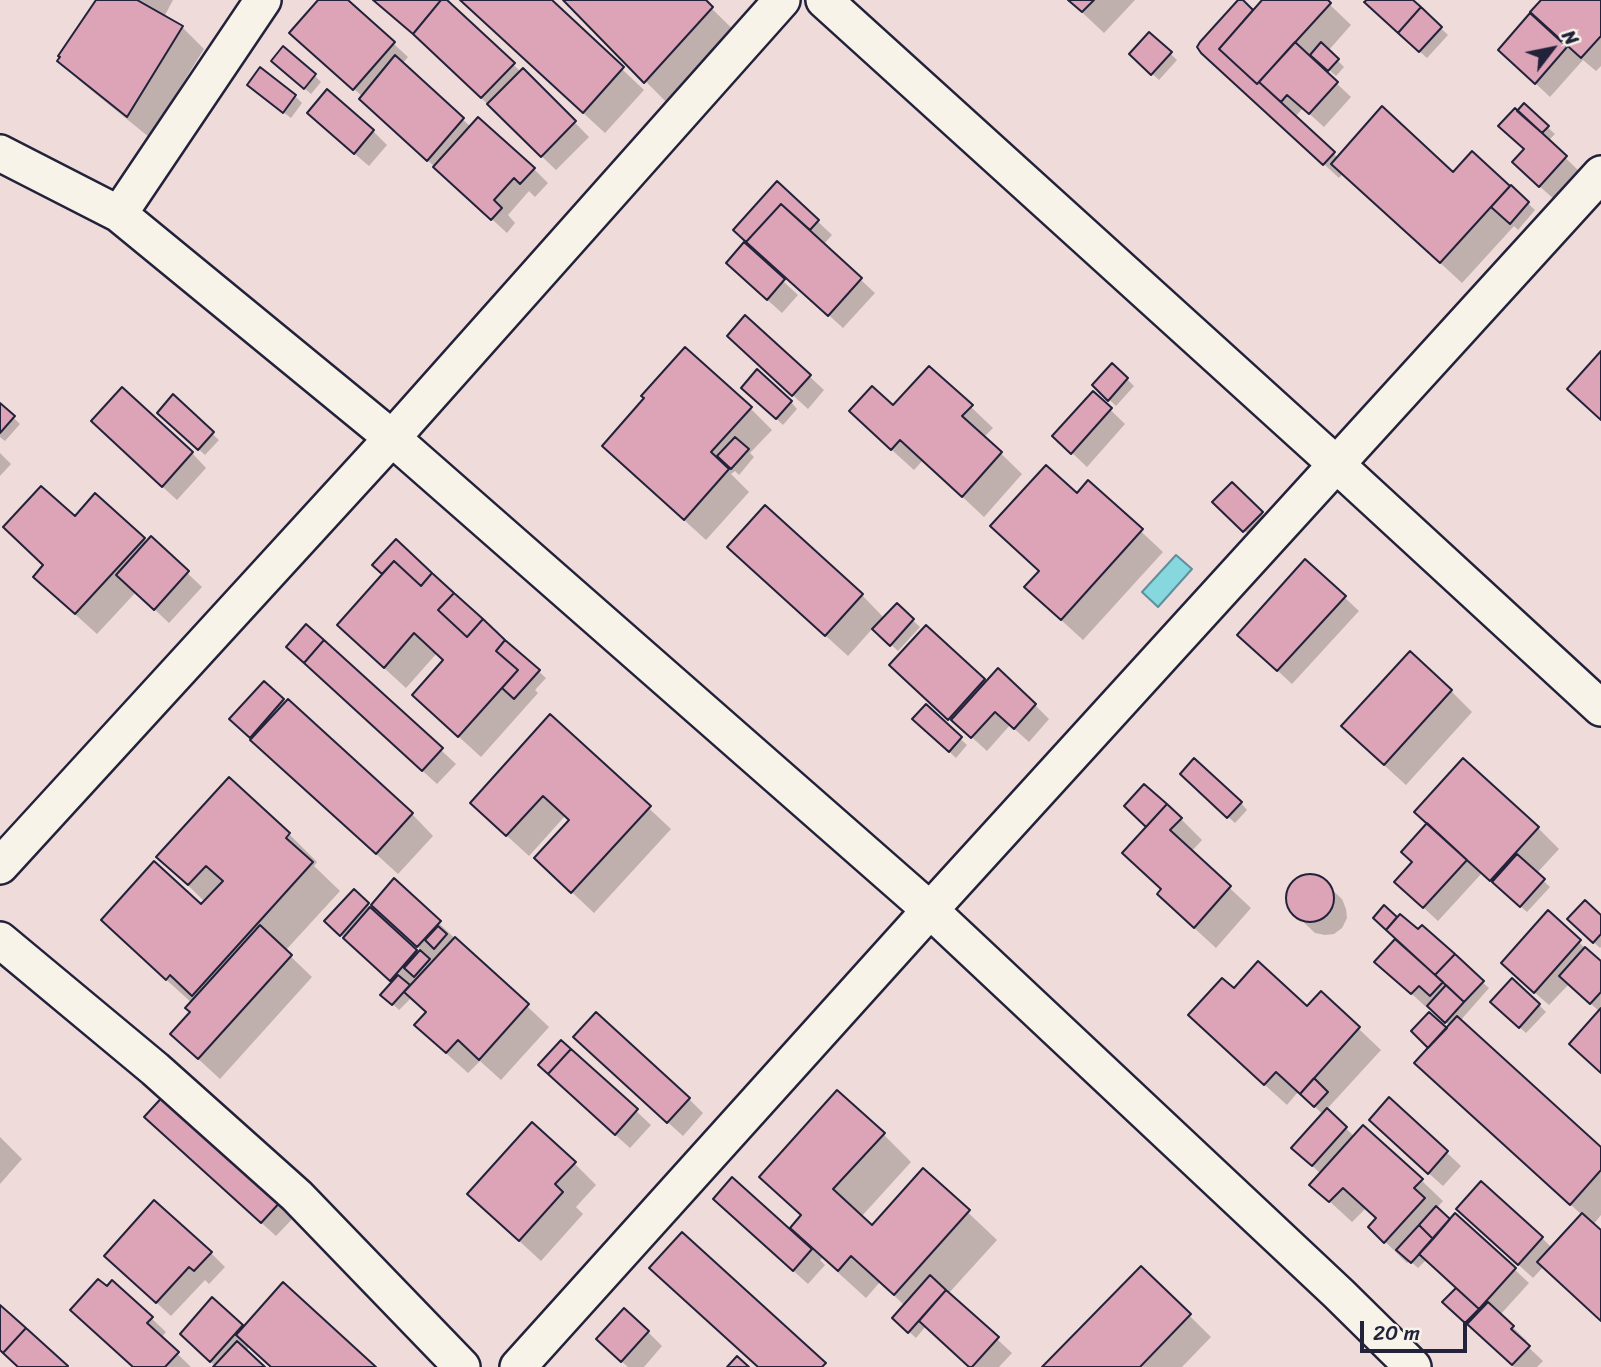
<!DOCTYPE html>
<style>
body{margin:0}
#map{position:relative;width:1601px;height:1367px;overflow:hidden;background:#efdbd9;font-family:Sriracha,sans-serif}
canvas{display:block}
.north{position:absolute;left:1517px;top:14px;width:70px;height:70px;-webkit-text-stroke:5px #f7f3e8;paint-order:stroke;rotate:58deg;font-size:19px;font-weight:700;line-height:28px;text-align:center;color:#22223b}
.north::after{content:'';display:block;margin:auto;width:24px;height:32px;background:#22223b;clip-path:polygon(50% 0,100% 100%,50% 72%,0 100%)}
.scale{position:absolute;left:1360px;top:1321px;width:107px;height:32px;box-sizing:border-box;border:4px solid #22223b;border-top:0;padding-left:9px;font-size:21px;line-height:24px;white-space:nowrap;color:#22223b;-webkit-text-stroke:5px #f7f3e8;paint-order:stroke}
</style>
<div id="map">
<canvas width="1601" height="1367"></canvas>
<div class="north">N</div>
<div class="scale">20 m</div>
</div>
<script>
const ctx = document.querySelector('canvas').getContext('2d');
ctx.lineJoin = 'round';
function fill(path, color) {
  ctx.fillStyle = color;
  ctx.fill(path, 'evenodd');
}
function trace(path, color, width, dash) {
  ctx.strokeStyle = color;
  ctx.lineWidth = width;
  ctx.lineCap = dash ? 'butt' : 'round';
  ctx.setLineDash(dash || []);
  ctx.stroke(path);
}
const water = new Path2D(`
 M1176,555l16,14 -34,38 -16,-15z`);
const shadow = new Path2D(`
 M99,0h74l-9,17 18,10 22,22 -55,88 -68,-55 -21,-21z
 M321,0h25l62,57 -6,7 69,63 63,42 14,14 -13,14 -6,-6 -21,24 7,8 -8,10 -131,-120 -13,-16 -57,-50z
 M373,0h71l77,72 2,-2 66,67 -33,33 -127,-122z
 M460,0h89l95,90 -39,43z
 M565,0h138l48,47 -67,73z
 M1069,0h66l-31,33z
 M1240,0l13,12 12,-12h60l26,25 -23,26 16,16 -8,9 -17,-15 -3,3 35,33 -27,30 -21,-19 -8,9 43,41 116,16 18,-21 63,57 -17,20 -4,-4 -52,57 -119,-110 -4,5 -137,-126z
 M1369,0h42l37,35 -21,23 -46,-41z
 M1544,0h57v66l-5,5 -13,-11 -33,37 -50,-47z
 M1150,34l27,26 -18,20 -28,-26z
 M280,67l35,9 6,6 -10,12z
 M256,92l39,4 7,7 -11,15z
 M1524,106l31,28 -7,7 32,31 -25,28 -27,-24 -2,-26 -9,-37z
 M323,127l50,4 14,14 -18,21z
 M777,183l55,52 -9,10 52,48 -32,35 -93,-84z
 M744,245l54,50 -16,18 -40,-36z
 M745,317l79,73 -16,19 -65,-59z
 M1127,379l7,7 -18,20 -22,-21z
 M1093,393l32,31 -38,43 -18,-17z
 M750,394l41,8 6,7 -14,16z
 M173,397l46,43 -14,15 -39,-36z
 M0,405l20,19 -15,17 -5,-4z
 M971,407l22,21 -9,9 38,37 -38,43 -61,-57 -9,10 -42,-38 21,-24z
 M751,409l21,21 -22,23 4,4 -15,18 -4,-4 -4,3 18,18 -43,48 -80,-73z
 M107,436l85,17 14,15 -29,32z
 M0,453l11,11 -11,12z
 M1088,482l75,70 -80,88 -35,-32 -8,-36 37,-77z
 M1232,485l36,35 -17,17 -36,-35z
 M96,496l52,47 3,-4 51,48 -33,36 -33,-31 -39,42 -40,-36 -12,-32 30,-47z
 M396,542l150,136 -11,12 3,3 -57,64 -45,-41 9,-55 -8,-8 -31,35 -46,-42 24,-72 -9,-9z
 M751,568l111,27 23,24 12,-13 23,21 -22,24 -25,-23 -25,28z
 M1344,597l15,14 -67,73 -38,-35z
 M306,626l150,138 -19,20 -116,-106z
 M926,627l61,56 48,22 14,14 -20,23 -19,-17 -23,26 -22,-20 -1,2 -59,-53z
 M264,683l148,131 21,22 -35,38 -124,-113 -42,-42z
 M1451,691l21,21 -66,73 -41,-37z
 M926,707l41,38 -11,13 -41,-39z
 M550,716l121,113 -77,84 -36,-34 12,-58 -5,-5 -36,40 -35,-32z
 M229,780l60,54 28,28 -3,4 26,25 -55,60 27,26 -92,102 -26,-24 -2,-52 -61,-55 -28,-28 98,-13 4,-5 -46,-45z
 M1189,781l52,22 6,7 -12,13z
 M1181,819l21,21 -11,12 60,56 -35,40 -36,-33 -17,-25 -38,-37z
 M1428,824l110,4 21,21 -23,25 14,13 -23,25 -14,-12 -1,1 -30,-28 -44,48 -27,-25 3,-33z
 M1310,876l9,2 23,21 4,10 1,9 -5,10 -8,6 -9,1 -10,-2 -23,-22 -4,-8v-10l4,-9 8,-6z
 M394,881l155,146 -48,53 -21,-19 -12,12 -30,-27 -10,-33 -16,-16 -13,13 -16,-15 10,-12 -67,-62 28,-30 17,16zM377,909l45,42 -3,3 -46,-41z
 M1385,908l13,11 84,63 7,6 -29,33 141,129v65l-8,10 8,7v88l-57,-54 -11,12 -60,-55 69,15 10,10 30,-33 -144,-130 8,-55 4,-4 -22,-21 -2,2 -49,-45 20,-23 -22,-21z
 M1548,913l53,50v110l-1,-61 -31,-28 -20,21 -32,-28z
 M1601,917v30l-1,1 -24,-22z
 M1234,991l73,18 15,-15 59,56 -55,60 29,27 66,43 22,21 -7,8 78,60 15,14 -29,32 27,26 -2,3 18,17 -6,6h-23l-31,-28 -38,-37 13,-14 -31,-29 -9,9 -9,-8 -2,3 -37,-36 8,-8 -12,-11 -14,14 -40,-37 9,-11 -13,-12 16,-47 -26,-23 -11,13 -75,-68z
 M1539,1005l7,7 -20,21 -27,-24z
 M589,1051l100,48 14,14 -20,23z
 M564,1089l72,22 15,14 -21,23z
 M166,1096l130,119 -20,21 -115,-104z
 M1389,1099l72,67 -18,20 -58,-52z
 M883,1134l28,28 -50,55 12,11 51,-57 73,69 -49,54 64,59 -13,14h-29l-44,-41 -10,12 -22,-20 11,-12 -25,-24 -14,16 -44,-40 -2,2 5,5 -17,19 -79,-71 80,35 2,-2 -9,-30 -40,-39z
 M0,1137l22,22 -22,25z
 M574,1163l22,22 -20,22 7,7 -42,47 -50,-46z
 M211,1253l14,14 -16,17 -4,-4 -34,36 -50,-46z
 M1141,1268l70,69 -29,30h-137z
 M213,1300l31,28 130,39h-102l-22,-21 -5,6 18,15h-47l-20,-19z
 M151,1318l15,14 -5,6 30,29h-57l-47,-43z
 M648,1332l14,14 -18,21h-16l-16,-14z`);
const building = new Path2D(`
 M96,0h41l46,26 -56,91 -70,-56 3,-4 -2,-1z
 M318,0h30l47,42 -42,48 -64,-57z
 M373,0h68l-28,34z
 M441,0h6l68,63 -34,35 -68,-64z
 M460,0h92l72,67 -41,46z
 M563,0h143l7,7 -69,76z
 M1068,0h26l-12,12z
 M1238,0h5l10,10 -34,39 38,35 2,-2 76,70 -12,13 -122,-112 -4,-6 3,-5z
 M1262,0h66l3,3 -74,81 -38,-35z
 M1367,0h46l8,7 -23,26 -34,-31z
 M1541,0h60v36l-20,22 -51,-46z
 M1421,7l21,20 -23,25 -21,-19z
 M1530,13l37,34 -32,37 -37,-34z
 M1149,32l23,20 -21,23 -22,-21z
 M1295,42l43,40 -29,32 -22,-19 -6,7 -22,-20z
 M1321,42l18,17 -11,12 -18,-16z
 M283,46l33,28 -12,15 -33,-28z
 M395,55l69,63 -37,43 -68,-62z
 M260,67l36,28 -13,18 -36,-28z
 M523,68l53,53 -35,36 -54,-53z
 M327,89l47,41 -20,24 -47,-41z
 M1524,103l25,23 -7,7 -25,-22z
 M1382,106l71,66 19,-21 38,35 -70,77 -109,-99z
 M1515,108l52,48 -28,31 -27,-25 12,-13 -26,-23z
 M478,117l57,51 -15,16 -6,-6 -20,22 8,8 -11,12 -58,-53z
 M777,181l42,39 -9,10 -29,-26 -35,38 -13,-12z
 M1511,185l18,17 -19,22 -19,-17z
 M781,204l81,74 -34,38 -82,-74z
 M744,242l41,37 -18,21 -41,-37z
 M745,315l66,60 -19,21 -65,-60z
 M685,347l67,60 -41,45 18,17 -45,51 -82,-74 42,-48 -3,-2z
 M1601,351v69l-34,-31z
 M1112,363l16,15 -20,23 -16,-16z
 M929,366l44,39 -11,11 40,36 -40,45 -62,-57 -9,10 -42,-39 23,-25 21,19z
 M757,369l35,32 -16,18 -35,-31z
 M122,387l71,65 -31,35 -71,-66z
 M1093,391l19,17 -41,46 -19,-18z
 M173,394l41,38 -16,18 -41,-37z
 M0,403l15,13 -15,17z
 M735,437l14,12 -18,20 -14,-13z
 M1046,465l31,28 11,-13 55,49 -82,91 -37,-33 15,-16 -49,-45z
 M1232,482l31,30 -20,20 -31,-30z
 M41,486l34,30 20,-23 50,45 -70,76 -42,-37 10,-12 -40,-38z
 M765,505l98,89 -38,42 -98,-89z
 M151,536l38,35 -35,39 -38,-35z
 M396,539l36,34 -11,13 -27,-25 -12,13 -10,-9z
 M1305,559l41,37 -69,75 -40,-36z
 M394,561l27,25 11,-13 22,20 -16,17 29,27 16,-18 22,21 -9,11 22,19 -60,67 -46,-42 31,-35 -29,-27 -30,35 -47,-43z
 M454,593l29,26 -16,18 -29,-27z
 M897,603l17,16 -24,27 -18,-17z
 M306,624l18,16 -20,23 -18,-16z
 M926,625l59,54 -37,41 -59,-55z
 M324,640l119,108 -21,23 -118,-108z
 M505,640l35,30 -26,29 -12,-11 16,-18 -22,-19z
 M1410,651l42,39 -68,75 -43,-39z
 M998,668l38,36 -22,25 -19,-17 -24,26 -20,-18z
 M264,681l20,18 -34,39 -21,-19z
 M288,699l125,114 -37,41 -126,-114z
 M926,704l36,33 -13,15 -37,-33z
 M550,714l101,92 -80,87 -37,-35 35,-38 -26,-24 -37,40 -36,-33z
 M1194,758l48,44 -15,16 -47,-44z
 M1463,758l76,69 -49,54 -76,-69z
 M229,777l61,56 -4,5 27,24 -121,134 -22,-21 -4,5 -65,-60 53,-59 47,43 22,-23 -17,-15 -18,19 -32,-28z
 M1144,784l23,20 -21,23 -22,-21z
 M1167,804l15,14 -12,12 61,56 -37,42 -37,-34 4,-5 -39,-36z
 M1427,823l40,37 -44,48 -29,-26 18,-20 -11,-10z
 M1517,854l28,25 -25,28 -28,-25z
 M1286 898a24 24 0 1 1 48 0a24 24 0 1 1-48 0Z
 M394,878l47,43 -24,26 -46,-42z
 M354,889l15,14 -29,33 -16,-15z
 M1585,900l16,15v19l-8,9 -26,-24z
 M1384,905l13,12 -11,13 -13,-12z
 M370,907l47,43 -27,31 -47,-43z
 M1548,910l33,30 -47,53 -33,-30z
 M1400,914l18,15 4,-4 33,29 -20,21 -49,-45z
 M260,925l32,30 -94,104 -28,-25 20,-22 -5,-4z
 M438,926l9,8 -13,15 -9,-9z
 M455,937l74,67 -50,56 -21,-20 -12,13 -32,-28 12,-13 -22,-20z
 M1395,939l48,43 -13,14 -11,-10 -8,8 -37,-32z
 M1585,947l16,14v31l-11,12 -31,-28z
 M420,950l10,9 -16,18 -10,-9z
 M1455,954l29,27 -20,21 -29,-27z
 M1258,961l49,45 14,-15 39,36 -60,67 -24,-22 -12,13 -76,-70 34,-37 12,10z
 M398,975l12,10 -18,20 -12,-10z
 M1512,978l28,26 -21,24 -29,-26z
 M1446,985l18,17 -19,21 -18,-17z
 M1601,1008v65l-32,-29z
 M596,1012l94,86 -23,25 -94,-86z
 M1429,1012l18,16 -19,20 -17,-17z
 M1457,1016l144,131v23l-31,35 -156,-142z
 M561,1040l10,9 -23,25 -10,-9z
 M571,1049l67,60 -23,26 -67,-61z
 M1314,1078l14,14 -14,15 -14,-13z
 M837,1090l48,43 -52,56 39,36 51,-57 47,42 -76,85 -43,-39 -13,15 -48,-43 11,-13 -42,-38z
 M166,1093l117,106 -22,24 -117,-106z
 M1389,1097l59,54 -20,23 -59,-54z
 M1327,1108l20,19 -35,39 -21,-18z
 M532,1122l44,40 -21,22 8,8 -44,49 -52,-47z
 M1363,1125l60,54 -9,9 11,10 -41,45 -16,-16 8,-9 -33,-30 -14,14 -20,-17z
 M732,1177l80,72 -19,22 -80,-72z
 M1481,1181l62,56 -25,28 -62,-56z
 M154,1200l58,52 -18,19 -5,-4 -33,36 -52,-47z
 M1436,1206l14,13 -17,20 -14,-14z
 M1455,1213l61,55 -37,41 -60,-55z
 M1582,1213l19,17v91l-64,-59z
 M1419,1225l14,14 -22,24 -15,-13z
 M682,1232l144,131 -4,4h-64l-109,-99z
 M1141,1266l50,48 -51,53h-98z
 M930,1275l16,15 -38,43 -16,-15z
 M98,1279l9,7 5,-6 41,37 -6,6 32,29 -14,15h-32l-63,-57z
 M283,1282l93,85h-105l-35,-32z
 M1456,1288l23,21 -14,14 -23,-21z
 M946,1290l53,47 -27,30h-3l-50,-46z
 M212,1297l31,28 -33,37 -30,-28z
 M1488,1302l26,24 -3,3 19,17 -18,19 -45,-41z
 M0,1305l26,23 -23,25 -3,-3z
 M624,1308l25,23 -28,31 -25,-23z
 M26,1328l42,38 -1,1h-49l-15,-14z
 M237,1341l28,26h-52z
 M737,1356l12,11h-22z`);
const minor = new Path2D(`
 M824,0l513,465 264,243
 M0,153l119,61 273,224 538,472 409,384 74,73
 M119,214l144,-214
 M0,866l392,-428 390,-438
 M0,940l155,129 142,127 165,171
 M518,1367l412,-457 671,-736`);
fill(water, '#86d7de');
trace(water, '#5e8f9d', 2);
fill(shadow, '#0003');
fill(building, '#dca4b6');
trace(building, '#22223b', 2);
trace(minor, '#22223b', 40);
trace(minor, '#f7f3e8', 35);
</script>
